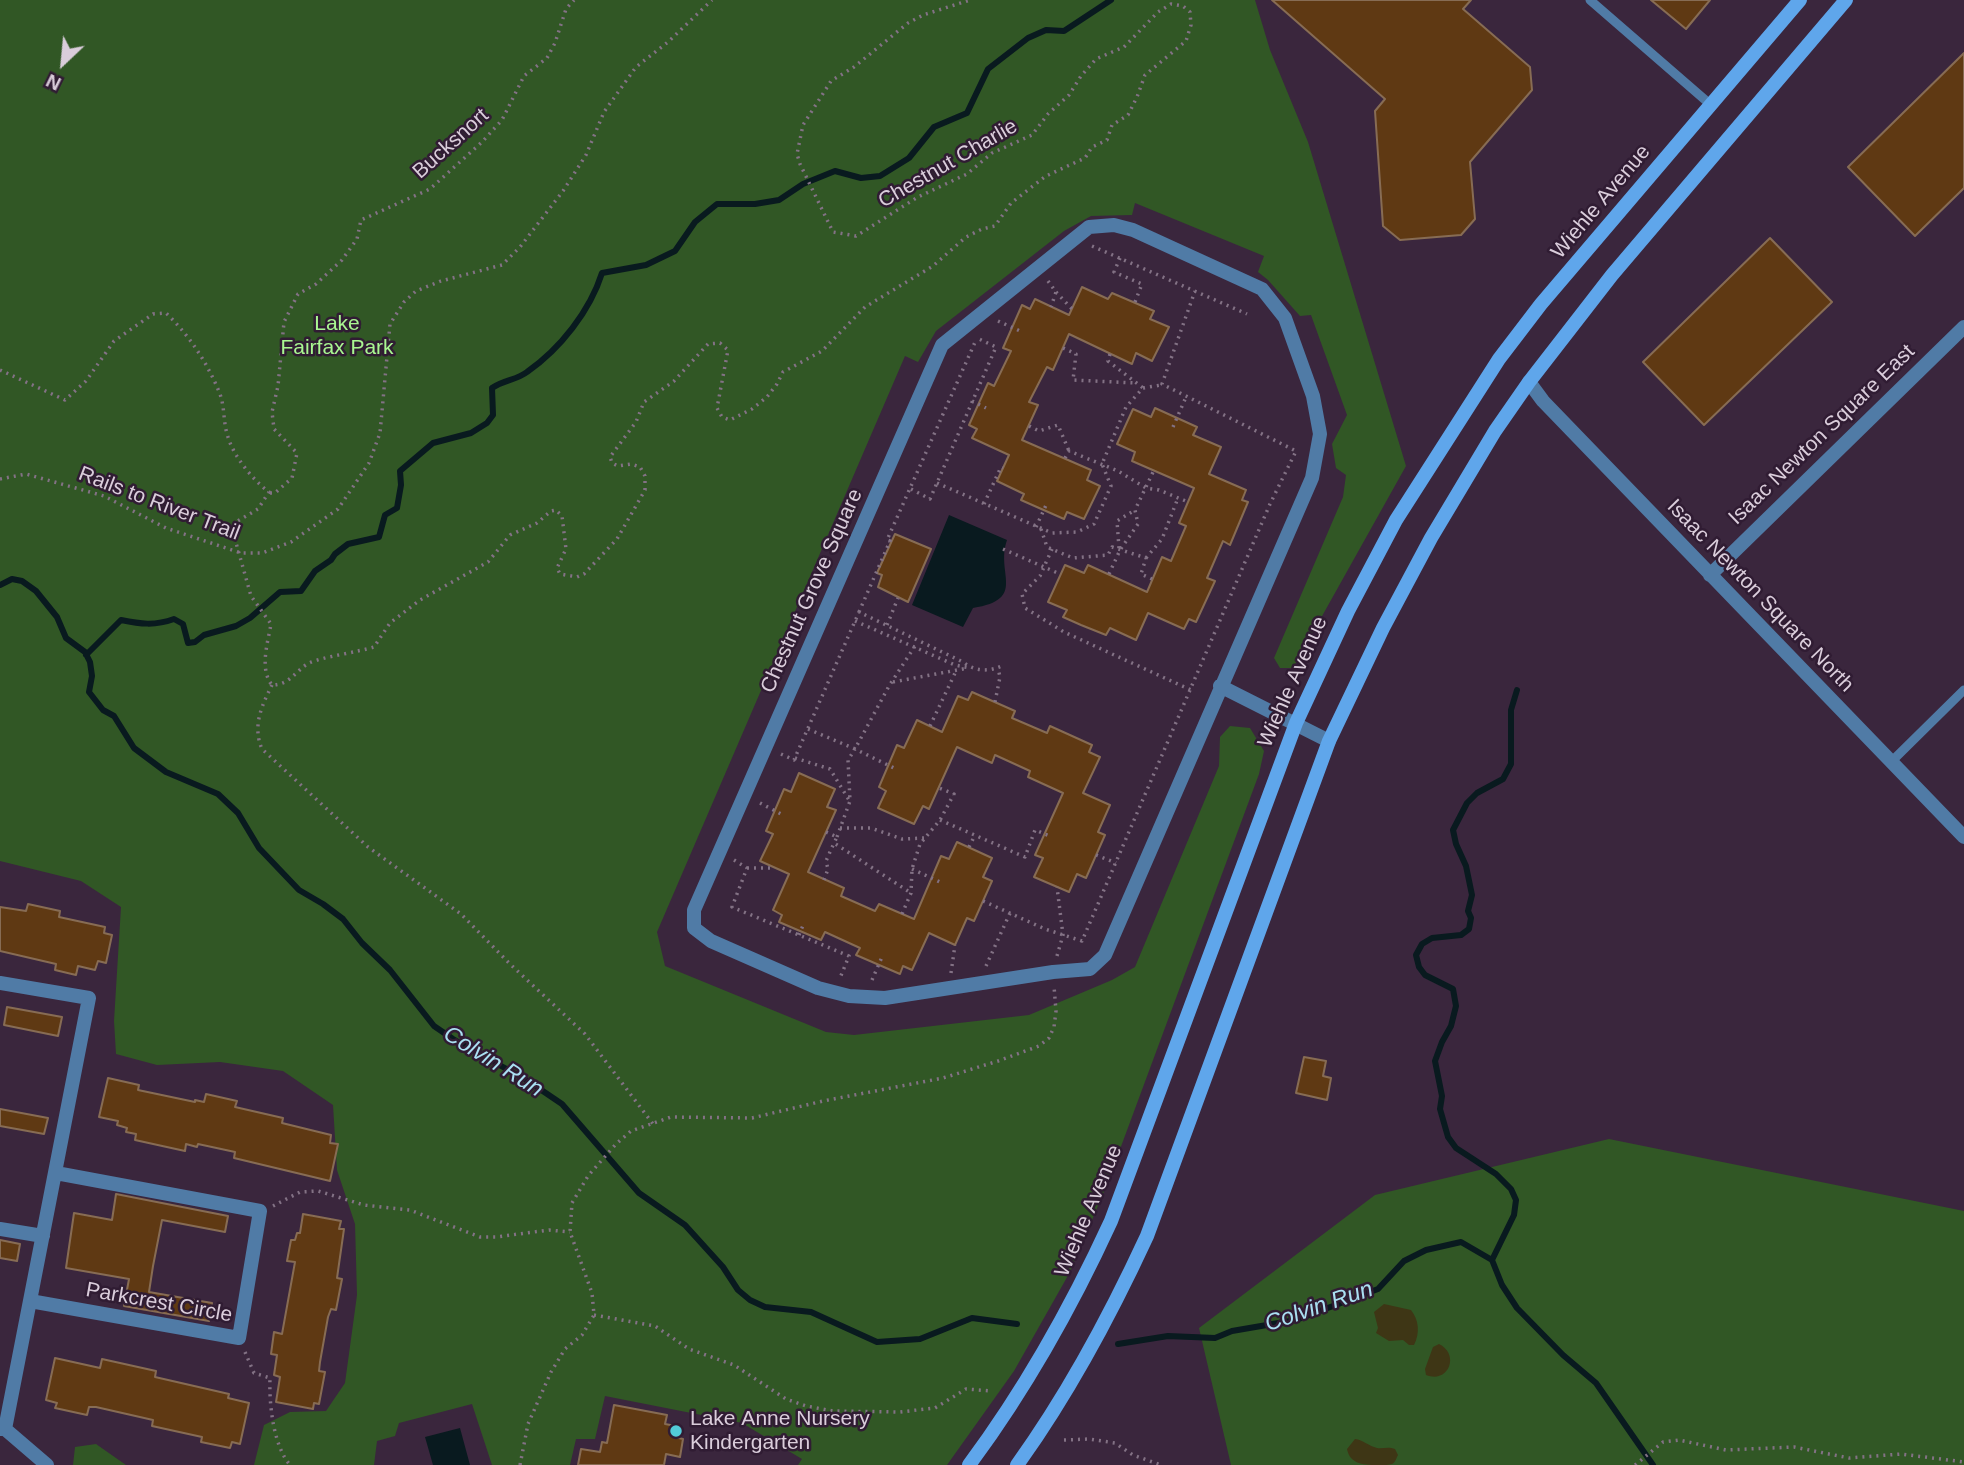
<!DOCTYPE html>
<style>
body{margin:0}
#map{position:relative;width:1964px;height:1465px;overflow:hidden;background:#3a263d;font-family:Helvetica,sans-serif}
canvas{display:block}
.north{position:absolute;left:28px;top:28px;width:70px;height:70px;-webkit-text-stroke:5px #301c33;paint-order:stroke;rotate:206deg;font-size:19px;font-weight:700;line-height:28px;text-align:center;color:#dacddb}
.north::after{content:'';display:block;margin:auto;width:24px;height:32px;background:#dacddb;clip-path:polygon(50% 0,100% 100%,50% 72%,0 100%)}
</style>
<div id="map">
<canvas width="1964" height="1465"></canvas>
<div class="north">N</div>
</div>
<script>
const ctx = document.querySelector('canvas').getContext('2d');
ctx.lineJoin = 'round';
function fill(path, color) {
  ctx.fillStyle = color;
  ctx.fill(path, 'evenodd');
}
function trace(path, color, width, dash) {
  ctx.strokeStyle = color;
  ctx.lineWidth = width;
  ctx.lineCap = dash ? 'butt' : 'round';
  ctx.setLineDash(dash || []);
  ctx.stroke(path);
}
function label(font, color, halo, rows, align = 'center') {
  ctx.font = font + ' Helvetica,sans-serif';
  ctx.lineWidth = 5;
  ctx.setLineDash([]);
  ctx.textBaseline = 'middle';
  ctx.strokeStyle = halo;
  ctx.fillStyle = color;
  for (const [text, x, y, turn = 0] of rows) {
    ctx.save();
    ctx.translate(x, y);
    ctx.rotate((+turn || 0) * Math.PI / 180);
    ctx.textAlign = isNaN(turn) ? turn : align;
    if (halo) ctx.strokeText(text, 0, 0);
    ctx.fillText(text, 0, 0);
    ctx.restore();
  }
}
const green = new Path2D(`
 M0,0h1255l15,50 38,92 98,324 -113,202h-13l-6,-10 69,-161 3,-22 -10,-7 -4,-24 15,-29 -36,-100 -11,1 -32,-36 -10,-8 6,-16 -129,-53 -3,12 -41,1 -27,15 -128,100 -18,31 -13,-6 -248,576 8,34 161,66 28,3 175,-20 83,-35 23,-13 84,-201 1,-29 10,-11 20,2 14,23 -5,23 -153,413 -36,85 -56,99 -67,94h-149l4,-6 -60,-36 -137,-27 -10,43h-19l-6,26h-78l-20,-61 -73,19 -4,13 -18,5 -3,24h-120l10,-40 26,-13 36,-1 19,-28 12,-88 -2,-71 -18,-54 -4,-65 -50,-34 -63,-9 -63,3 -41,-11 -2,-33 7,-114 -40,-26 -81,-20z
 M1609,1139l355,72v254h-733l-32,-137 176,-133z
 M96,1444l30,21h-53l2,-18z`);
const sand = new Path2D(`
 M1384,1304l27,6c8,10 9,23 3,35h-5l-6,-5 -14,1 -13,-8 2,-5 -4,-16z
 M1439,1344c21,10 10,40 -13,31l-1,-6 8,-22z
 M1355,1439c8,1 14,7 22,9 6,1 11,-2 18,1l3,6c-2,3 -2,7 -6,9 -2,1 -10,1 -12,1 -15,0 -30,0 -33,-16z`);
const water = new Path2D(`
 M949,515l58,25c-12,34 21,59 -34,68l-10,19 -51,-22z
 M460,1428l10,37h-37l-8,-28z`);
const stream = new Path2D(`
 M0,585l12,-6 10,2 14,10 21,26 9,21 19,14 5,10 2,14 -3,16 14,18 11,6 20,32 32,24 52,22 20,19 21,35 40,42 24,14 20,15 19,24 28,27 44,56 19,13 75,42 34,23 77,89 46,32 38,42 15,23 12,10 15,7 46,5 66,30 43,-3 52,-21 45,6
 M86,655l35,-35c19,4 34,6 53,-1l9,5 5,19 7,-1 9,-7 32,-9 14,-8 30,-26 21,-1 14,-20 16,-11 4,-6 13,-10 31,-7 6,-22 12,-7 4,-23 -1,-14 33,-28 38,-10 16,-10 6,-8 -1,-27c11,-8 25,-8 35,-16 33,-23 63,-61 75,-99l44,-8 29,-14 20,-29 22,-18h38l24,-4 24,-16 32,-13 26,7 19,-2 29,-18 25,-31 33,-14 21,-44 40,-31 18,-8 18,1 47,-31
 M1492,1260l22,-45 2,-15 -5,-11 -15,-15 -40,-26 -8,-11 -8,-28 2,-13 -7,-35 7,-19 9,-16 5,-20 -3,-17 -28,-14 -6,-8 -3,-12 6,-11 10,-6 29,-3 8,-6 2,-11 -3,-7 4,-16 -6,-29 -10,-22 -3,-14 14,-27 10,-10 26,-14 8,-15v-54l6,-20
 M1118,1344l50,-8 47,2 17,-7 64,-11 82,-31 26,-28 22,-11 35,-8 31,18 10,25 15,23 46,47 33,28 57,82`);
const building = new Path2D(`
 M1272,0h199l-8,9 67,58 2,23 -62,72 5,57 -14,16 -61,5 -17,-14 -8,-115 10,-12z
 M1651,0h59l-24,29z
 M1964,53v135l-49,48 -67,-69z
 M1770,238l62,64 -128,123 -61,-63z
 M1082,287l26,12 4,-6 42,18 -4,8 19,8 -17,34 -16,-8 -4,11 -63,-30 -16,36 -6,-3 -18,35 9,3 -16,35 69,30 -4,10 13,6 -16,33 -17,-7 -3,7 -43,-19 3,-6 -27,-13 12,-26 -37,-17 5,-9 -8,-4 19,-42 6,3 17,-35 -8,-3 19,-43 8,4 5,-10 34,16z
 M1155,408l42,19 -4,8 28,12 -12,27 37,16 -4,10 6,2 -18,43 -7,-4 -16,37 8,3 -19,41 -7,-3 -5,10 -36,-16 -12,27 -26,-12 -4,7 -25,-10 -18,-8 4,-7 -19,-8 17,-37 19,8 4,-8 59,27 15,-35 9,4 15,-35 -7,-3 15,-35 -62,-27 3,-9 -18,-8 16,-35 18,8z
 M895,534l36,15 -23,53 -30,-15 4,-12 -5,-2z
 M972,692l43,19 -3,7 35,15 3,-7 42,19 -3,7 11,5 -17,36 27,12 -12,27 7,3 -19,43 -9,-4 -8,18 -35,-15 9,-19 -8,-3 28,-62 -35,-16 2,-6 -35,-16 -3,8 -35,-16 -28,62 -6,-3 -9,18 -36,-16 8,-17 -7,-4 18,-42 7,3 13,-28 25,12 16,-36 10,4z
 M799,773l36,16 -8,18 9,3 -28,62 36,16 -3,8 34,15 4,-7 35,15 27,-63 8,3 8,-17 35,16 -9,19 9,4 -18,40 -7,-3 -12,27 -26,-12 -17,37 -9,-4 -3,8 -44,-19 4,-7 -35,-16 -4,8 -42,-18 3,-7 -9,-5 16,-36 -29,-13 13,-27 -7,-3 18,-42 7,3z
 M28,904l32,7 -1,6 46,10 -1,6 8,2 -6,28 -8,-2 -3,9 -17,-4 -2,9 -21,-5 1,-6 -56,-13v-44l26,4z
 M7,1007l55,10 -4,19 -54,-11z
 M1304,1057l22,4 -3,15 8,2 -4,22 -31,-7z
 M108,1078l31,7 -1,5 57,12v-2l9,2 2,-8 31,7 -2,6 48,11 -1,5 49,12 -1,8 8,1 -8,37 -96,-23 1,-6 -37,-8 -1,3 -11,-3 -1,7 -50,-11 1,-6 -10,-2 1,-4 -10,-3 1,-4 -19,-4z
 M0,1109l48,9 -4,16 -44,-8z
 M116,1194l112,22 -3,16 -63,-12 -9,46 -4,26 63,11 -3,18 -85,-15 5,-27 -63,-11 8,-55 38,7z
 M303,1214l38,7 -2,8h5l-7,49 5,1 -6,31 -5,-1 -3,8 -8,45 -1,9 6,1 -6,32 -5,-1 -1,6 -37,-7 4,-25 -6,-2 3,-20 -6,-1 3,-22 8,2 13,-72 -8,-1 4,-21h4l2,-7h3z
 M0,1240l20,4 -3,17 -17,-3z
 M55,1358l45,10 2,-9 54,12 -1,6 74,17 -1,4 21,5 -9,41 -8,-2 -2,6 -29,-6 1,-5 -50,-11 1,-6 -57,-13h-7l-2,8 -32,-7 2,-5 -11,-3z
 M614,1405l53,10 -2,9 11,2 -2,11 9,2 -3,18 -14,-3 -2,11h-86l3,-16 19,3 2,-10 5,1z`);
const path = new Path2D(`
 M1092,246l155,68
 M1120,258l-6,14 28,12 -7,18
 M1048,281l8,11 -5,15
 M1056,292l16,17
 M998,321l22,10
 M1063,348l13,6 -3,26 63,3
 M1110,354l-2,7 35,27
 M0,370l65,30 21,-19 28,-40 39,-27 13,-1c24,23 42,51 54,81 5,14 3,29 8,43 6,20 25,43 41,55l-11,17 -22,13 -3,10 18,64 20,28c-3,18 -12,45 1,61 18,0 23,-14 37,-22 13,-6 49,-11 65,-16l16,-24 30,-23 68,-38 22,-27 27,-12 14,-12 5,-1 6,6 4,33 -9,19 3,6 17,3 7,-3 33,-35 28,-49v-14l-5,-9 -9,-3 -13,2 -6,-3 -2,-6 26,-35 8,-20 30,-21 34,-37 12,-1 8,7 -11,58 5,9 8,3 22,-11 15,-12 10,-13 6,-12 39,-21 43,-44 68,-41 33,-29 16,-8 13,-3 16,-23 35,-27 39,-18 7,-11 15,-7 5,-15 16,-10 9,-18 8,-22 41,-34 5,-16 -1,-13 -7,-6 -12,-2 -13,8 -34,35 -28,12 -15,17 -12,19 -21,19 -16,21 -40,18 -25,21 -49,23 -62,39 -23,-4 -33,-68 -3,-10 6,-29 28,-44 23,-14 54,-44 15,-8 47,-15
 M972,401l14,7
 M1029,426l10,5 19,-6 11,26
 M1173,427l13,-30
 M1065,458l4,-7 49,20 28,17 13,2 29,12
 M0,479l26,-5 78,22 62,32 75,25h21l29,-11 47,-33 31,-46 11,-30 10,-109 14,-22 12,-11 25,-10 61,-16 18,-18 43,-56 23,-36 18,-43 32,-45 32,-25 44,-42
 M937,483l115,50 25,-1 17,-8 17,-38 -9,-22 24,-57 17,-19 18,-3
 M911,489l19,10 66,-152 -19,-9
 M270,493h5l17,-15 5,-25 -23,-24 -2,-17 6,-26 6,-64 14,-28 18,-10 26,-24 15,-21 4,-19 69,-31 52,-47 20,-22 22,-44 23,-18 8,-15 11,-34 8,-9
 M984,504l17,-37 2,1
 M1036,527l11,-24
 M1041,529l6,18 26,11 35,-3 4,-8 34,11 -5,16 11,5
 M1119,548l-2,-27 18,-11
 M1003,549l57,25
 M1052,549l-12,27 -18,18 3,14 39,24 127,58
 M1146,558l16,-19 16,-41
 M1109,574l11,-24 18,-26 -3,-14 19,-40
 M859,612l31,-71 -3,-1 89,-200
 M855,621l100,44 15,3
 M887,625l11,-27
 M893,682l75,-14
 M272,685c-10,20 -20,41 -10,64l106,98 93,67 49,50 75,70 68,90
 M995,702l5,-25 -2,-9
 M930,726l26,-55
 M808,729l47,20 34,-63 26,-40
 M781,754l13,6 65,-148 104,50c13,10 26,10 41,3
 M795,758l35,11 19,31
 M760,803l23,12
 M940,820l85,37 10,-27 17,7
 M840,828h31l31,11 22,-1
 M826,832l11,5 -3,6 77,50
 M837,837l13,-36 -2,-41 7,-11 41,20
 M969,847l6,-12
 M1096,855l20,8
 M734,860l13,8 -15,39 117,49 -9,22
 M747,868h27
 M912,869l28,13
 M824,880l4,-11 -2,-8 8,-18
 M983,901l62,28 37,12 188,-437 26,-53 -134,-67 33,-93
 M902,914l9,-21 1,-24 8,-25 20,-24 14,-26 -15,-6
 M799,935l5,-12
 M1057,956l6,-21 -6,-48
 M986,966l24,-53
 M951,973l4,-28
 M872,980l10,-23
 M273,1206l27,-14 18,-1 46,14 46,5 70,27h16l53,-7 21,2
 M594,1315l61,11 34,23 45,16 52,34 20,7 27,5 67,1 35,-4 31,-19 26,2
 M245,1352l9,21 16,5c-1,25 3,67 20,87
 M1064,1440l25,-1 26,4 18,12 28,10
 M520,1465l8,-41 23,-52 14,-23 17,-14 12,-20 -2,-22 -22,-61 2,-29 16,-27 28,-32 15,-13 40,-14 81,1 71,-17 120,-23 55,-17 41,-15 10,-8 5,-11 2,-16 -2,-25
 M1635,1465l28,-23 16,-2 47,10 68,-3 55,11 52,-4 63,8`);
const service = new Path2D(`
 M1590,0l121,105
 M1891,762l73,-72`);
const minor = new Path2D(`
 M1114,225l19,5 129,59 23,29 28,78 7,38 -8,44 -207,477 -15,14 -37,3 -168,26 -36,-2 -31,-8 -107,-47 -17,-13v-18l248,-565 147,-118z
 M1529,382l14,19 421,436
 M1710,575l254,-248
 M1220,686l109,55
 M0,983l89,15 -84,431
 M0,1229l43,7
 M30,1301l209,37 21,-127 -204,-38
 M0,1429h5l42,36`);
const secondary = new Path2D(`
 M969,1465c58,-78 102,-157 142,-244l185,-498 52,-112 48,-91 103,-161 42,-55 259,-304
 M1017,1465c52,-72 93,-149 130,-229l182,-495 54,-113 48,-90 64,-107 34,-49 83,-107 234,-275`);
const markers = [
 [676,1431,7,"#52cbd9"]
];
const streetNames = [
 ["Bucksnort",451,144,-42],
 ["Chestnut Charlie",948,164,-30],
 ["Wiehle Avenue",1601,202,-50],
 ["Isaac Newton Square East",1822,435,-44],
 ["Rails to River Trail",159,504,21],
 ["Chestnut Grove Square",812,591,-66],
 ["Isaac Newton Square North",1760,596,46],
 ["Wiehle Avenue",1293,682,-66],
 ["Wiehle Avenue",1089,1211,-67],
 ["Parkcrest Circle",159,1303,10]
];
const parkNames = [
 ["Lake",337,324],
 ["Fairfax Park",337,348]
];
const poiNames = [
 ["Lake Anne Nursery",690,1419],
 ["Kindergarten",690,1443]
];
const waterNames = [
 ["Colvin Run",493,1062,32],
 ["Colvin Run",1319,1307,-19]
];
fill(green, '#315725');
fill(sand, '#3e3615');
fill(water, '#091a1f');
trace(stream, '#091a1f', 6);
fill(building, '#5f3913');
trace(building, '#876c54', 2);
trace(path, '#837285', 3.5, [2, 5]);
trace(service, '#507ba6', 9);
trace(minor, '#507ba6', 14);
trace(secondary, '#5fa6eb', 14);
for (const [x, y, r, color] of markers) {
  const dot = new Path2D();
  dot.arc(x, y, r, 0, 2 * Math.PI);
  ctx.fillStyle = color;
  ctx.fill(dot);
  trace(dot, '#301c33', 2.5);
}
label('21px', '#dacddb', '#301c33', streetNames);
label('21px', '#a9f691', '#301c33', parkNames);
label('21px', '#dacddb', '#301c33', poiNames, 'left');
label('italic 23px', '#aae0f2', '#301c33', waterNames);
</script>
